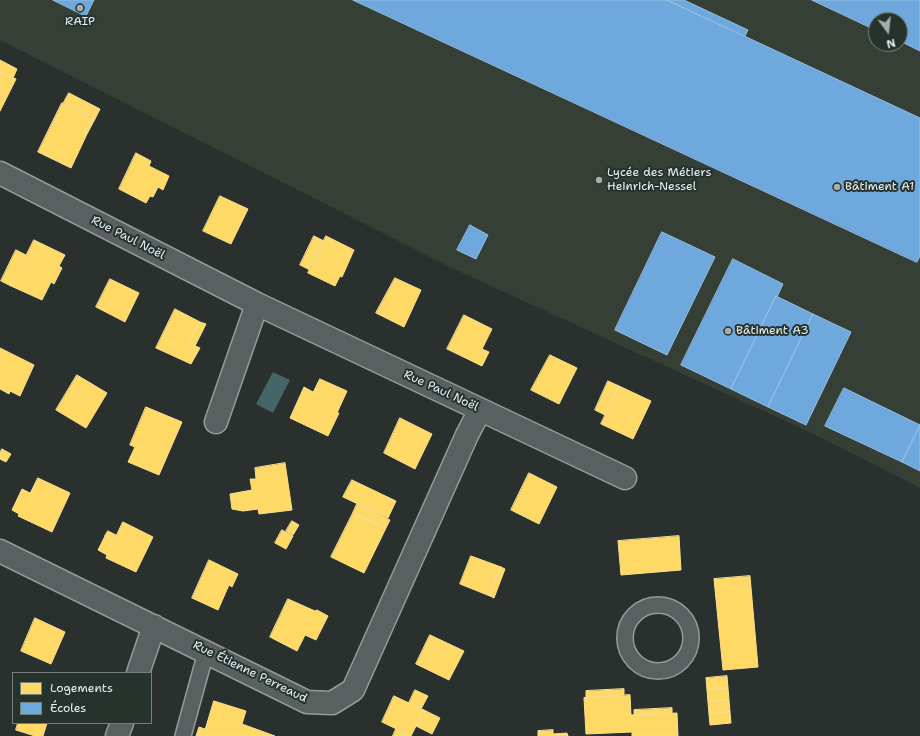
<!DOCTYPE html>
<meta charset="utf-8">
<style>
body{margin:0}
#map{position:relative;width:920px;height:736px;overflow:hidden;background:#29302d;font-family:"Shantell Sans",sans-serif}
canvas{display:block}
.legend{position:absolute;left:12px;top:672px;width:140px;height:52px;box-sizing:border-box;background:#26332d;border:1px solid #747f7e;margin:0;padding:5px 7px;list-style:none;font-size:12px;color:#e8f1f8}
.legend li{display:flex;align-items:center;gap:8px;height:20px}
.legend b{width:20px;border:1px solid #747f7e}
.north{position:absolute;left:868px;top:12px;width:40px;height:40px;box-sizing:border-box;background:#26332d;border:1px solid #747f7e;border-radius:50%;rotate:165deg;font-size:11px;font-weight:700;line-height:16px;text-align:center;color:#e8f1f8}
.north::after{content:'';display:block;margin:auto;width:14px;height:18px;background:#a5adb1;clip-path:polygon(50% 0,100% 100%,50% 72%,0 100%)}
</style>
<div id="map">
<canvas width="920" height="736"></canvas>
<ul class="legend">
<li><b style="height:11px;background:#ffd966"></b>Logements</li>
<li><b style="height:11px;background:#6fa8dc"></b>Écoles</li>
</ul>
<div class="north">N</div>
</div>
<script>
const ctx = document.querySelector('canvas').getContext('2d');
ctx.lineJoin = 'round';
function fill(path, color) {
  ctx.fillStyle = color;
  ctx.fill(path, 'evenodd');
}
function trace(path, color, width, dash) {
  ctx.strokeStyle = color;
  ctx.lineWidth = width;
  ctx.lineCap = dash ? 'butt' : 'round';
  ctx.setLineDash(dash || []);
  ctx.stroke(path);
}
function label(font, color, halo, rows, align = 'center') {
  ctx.font = font + ' "Shantell Sans",sans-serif';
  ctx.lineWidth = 4;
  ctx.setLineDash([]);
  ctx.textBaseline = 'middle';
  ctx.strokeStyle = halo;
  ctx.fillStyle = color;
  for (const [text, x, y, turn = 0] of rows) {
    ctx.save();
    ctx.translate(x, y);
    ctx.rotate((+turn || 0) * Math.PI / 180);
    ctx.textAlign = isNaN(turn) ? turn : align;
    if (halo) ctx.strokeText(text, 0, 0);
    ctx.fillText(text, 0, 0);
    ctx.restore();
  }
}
const built = new Path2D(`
 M0,0h920v488l-104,-53 -360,-165 -456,-230zM876,20h24v24h-24z`);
const water = new Path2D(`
 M273,372l17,8 -17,33 -17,-9z`);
const homes = new Path2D(`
 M0,60l17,9 -4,9 -13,-6z
 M0,72l16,7 -16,32z
 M69,93l31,16 -5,10 -32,-15z
 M62,103l29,15 -7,15 3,1 -16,34 -33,-16z
 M91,118l4,1 -8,15 -3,-1z
 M136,153l15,8 -2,5 20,10 -6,14 -5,-3 -5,10 -3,-1 -4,7 -27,-14z
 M220,196l28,13 -17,35 -28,-13z
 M314,236l10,5 -14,29 -10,-5z
 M326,236l28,14 -12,27 -2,-1 -5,10 -27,-13z
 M34,240l31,15 -6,11 3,2 -8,16 -3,-2 -9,18 -31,-14z
 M16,250l10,5 -15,31 -10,-5z
 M395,278l26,12 -17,37 -28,-14z
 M110,279l29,14 -14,29 -29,-15z
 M175,309l25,13 -11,21 11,5 -9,16 -35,-16z
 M464,315l28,14 -10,20 7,3 -7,14 -35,-17z
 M200,322l6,2 -11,22 -6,-3z
 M0,348l34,17 -14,31 -10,-5 -1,3 -9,-5z
 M550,355l27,13 -18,36 -28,-14z
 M77,375l30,18 -21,35 -30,-18z
 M320,379l27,12 -10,22h2l-11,23 -38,-18 14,-31 9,5z
 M608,381l11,5 -14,29 -10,-5z
 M619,386l32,15 -18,38 -32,-15z
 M146,407l36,15 -23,53 -31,-13 7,-15 -5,-2z
 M400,418l32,16 -17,35 -31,-16z
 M2,449l9,5 -5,8 -6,-3v-6z
 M285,463l7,47 -33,4 -1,-5 -15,2 -11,-2 -2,-15 22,-4 -2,-11h6l-1,-11z
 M529,473l28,14 -18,37 -28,-14z
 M38,478l32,15 -18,39 -34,-16 1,-2 -7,-4 10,-21 8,4z
 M352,480l44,21 -8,17 -45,-21z
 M357,504l33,16 -4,8 -33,-15z
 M353,513l33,15 -22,45 -33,-16z
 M292,521l7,4 -6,10 -7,-4z
 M123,522l30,15 -17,35 -30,-14 1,-3 -9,-5 7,-14 9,4z
 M282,530l11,6 -7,13 -11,-6z
 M108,531l8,4 -2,5 -9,-4z
 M679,536l2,34 -60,5 -3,-34z
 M471,556l30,11 -11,29 -30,-12z
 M209,560l29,14 -6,13 -3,-2 -11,25 -26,-12z
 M501,567l4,2 -11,29 -4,-2z
 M750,576l8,91 -35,3 -9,-91z
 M288,599l27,12 2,-1 11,6 -12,24 -11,-5 -8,16 -27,-14z
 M35,618l30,14 -14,32 -30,-13z
 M430,635l34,16 -15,29 -33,-16z
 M727,676l1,12 -21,2 -1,-12z
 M728,688l1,12 -21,2 -1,-12z
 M624,689v6l-38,3v-7z
 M415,690l13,6 -7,13 -12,-6z
 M630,695l1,20 46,-2 1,23h-46v-4l-46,2 -2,-36z
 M394,696l30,14 -13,26 -29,-14z
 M729,700l1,12 -21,2 -1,-12z
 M214,701l32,10 -4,13 33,12h-79l3,-9 6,2z
 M672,708v5l-38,2v-5z
 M424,710l16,8 -8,16 -16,-8z
 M730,712l1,11 -21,2 -1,-11z
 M18,723h29l-4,13h-8l-19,-6z
 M396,729l14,7h-17z
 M553,730v4l14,-1 1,3h-30v-5z`);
const schools = new Path2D(`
 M53,0h41l-8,16z
 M353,0h314l253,118v138l-3,6z
 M667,0h17l64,30 -3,6z
 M812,0h108v51l-20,-10v-21h-24v10z
 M470,225l18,10 -12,24 -19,-9z
 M662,232l53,25 -48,98 -52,-25z
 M733,259l50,25 -6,13 -1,-1 -45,93 -50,-24z
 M776,296l37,18 -45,93 -37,-18z
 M813,314l38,18 -45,93 -38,-18z
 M844,388l76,37 -18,37 -77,-36z
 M920,425v46l-18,-9z`);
const service = new Path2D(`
 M625 638a33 33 0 1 1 66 0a33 33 0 1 1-66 0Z
 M183,736l23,-84`);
const minor = new Path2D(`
 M0,173l257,131 368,174
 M216,422l41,-118
 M0,551l307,151 25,1 21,-13 114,-255 13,-25
 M138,673l16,-47
 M117,736l5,-13`);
const markers = [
 [80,8,4,"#a5adb1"],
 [599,180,4,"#a5adb1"],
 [837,187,4,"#a5adb1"],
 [728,331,4,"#a5adb1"]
];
const poiNames = [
 ["RAIP",80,22,"center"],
 ["Lycée des Métiers",607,173],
 ["Heinrich-Nessel",607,187],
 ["Bâtiment A1",845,187],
 ["Bâtiment A3",736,331]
];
const streetNames = [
 ["Rue Paul Noël",128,238,27],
 ["Rue Paul Noël",441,391,25],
 ["Rue Étienne Perreaud",250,672,26]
];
fill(built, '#363f35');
fill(water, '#456669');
fill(homes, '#ffd966');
trace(homes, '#f8e092', 1);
fill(schools, '#6fa8dc');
trace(schools, '#93bee4', 1);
trace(service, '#959a9a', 18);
trace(minor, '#959a9a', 25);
trace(service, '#5a6060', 15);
trace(minor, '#5a6060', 22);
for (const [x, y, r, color] of markers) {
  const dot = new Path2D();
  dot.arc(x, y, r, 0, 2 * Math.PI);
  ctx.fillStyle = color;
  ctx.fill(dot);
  trace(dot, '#26332d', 1.5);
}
label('12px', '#e8f1f8', '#26332d', poiNames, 'left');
label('12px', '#e8f1f8', '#26332d', streetNames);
</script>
